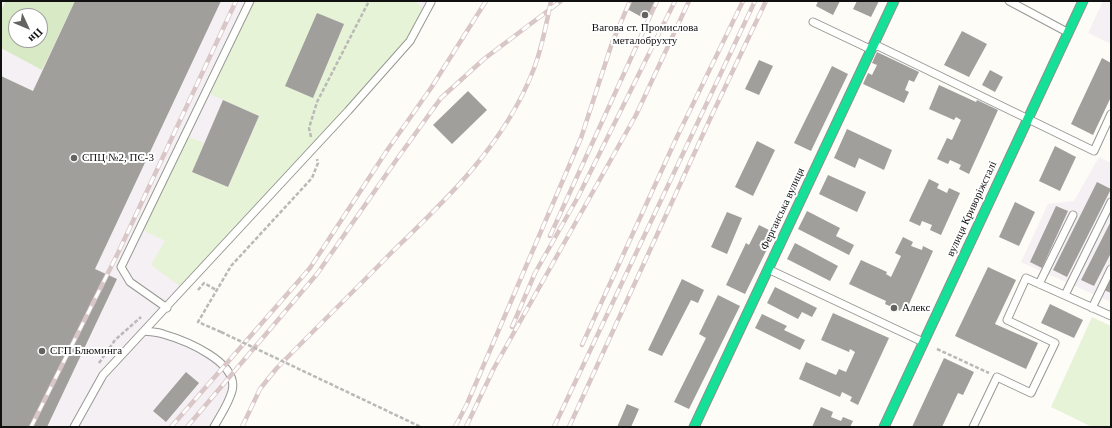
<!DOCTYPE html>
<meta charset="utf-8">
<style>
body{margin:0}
#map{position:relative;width:1112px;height:428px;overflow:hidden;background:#fdfcf7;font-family:Georgia,serif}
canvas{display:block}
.frame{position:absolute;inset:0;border:2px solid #111;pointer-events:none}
.north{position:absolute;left:8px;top:8px;width:40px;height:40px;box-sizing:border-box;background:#fff;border:1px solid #a0a0a0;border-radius:50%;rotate:134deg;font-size:11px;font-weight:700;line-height:16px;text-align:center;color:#111}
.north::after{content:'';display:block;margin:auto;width:14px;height:18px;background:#646362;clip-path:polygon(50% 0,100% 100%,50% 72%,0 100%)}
</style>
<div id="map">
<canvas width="1112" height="428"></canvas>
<div class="frame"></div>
<div class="north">Пн</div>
</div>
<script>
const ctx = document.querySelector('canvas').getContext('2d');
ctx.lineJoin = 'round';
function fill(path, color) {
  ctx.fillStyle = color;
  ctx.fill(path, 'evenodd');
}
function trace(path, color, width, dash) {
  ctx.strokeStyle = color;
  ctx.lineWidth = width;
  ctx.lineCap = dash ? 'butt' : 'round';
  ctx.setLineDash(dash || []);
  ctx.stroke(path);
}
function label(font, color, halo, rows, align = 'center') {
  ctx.font = font + ' Georgia,serif';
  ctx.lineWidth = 4;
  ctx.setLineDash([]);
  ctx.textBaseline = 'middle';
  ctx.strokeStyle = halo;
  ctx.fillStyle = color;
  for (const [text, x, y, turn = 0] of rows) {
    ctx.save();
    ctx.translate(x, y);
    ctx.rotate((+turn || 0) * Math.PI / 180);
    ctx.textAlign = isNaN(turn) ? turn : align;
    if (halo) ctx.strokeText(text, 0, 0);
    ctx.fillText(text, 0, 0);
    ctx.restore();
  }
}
const industrial = new Path2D(`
 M1,1h431l-287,330 18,2 61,32 8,25 -18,37h-213zM16,16h24v24h-24z
 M1103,1h8v43l-23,-11z
 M1099,157l12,6v139l-90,-40 27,-58 26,-3z`);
const green = new Path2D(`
 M254,1h161l11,10 -16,30 -226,248 -33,-24 14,-24 -24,-12 45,-93 18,7 -12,29 36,15 31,-71 -49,-22z
 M1092,317l19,9v101h-19l-41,-20z`);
const forest = new Path2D(`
 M6,1h69l-33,69 -41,-22v-38zM16,16h24v24h-24z`);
const building = new Path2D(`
 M75,1h146l-126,268 22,10 -70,148h-46v-351l32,15z
 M630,1h27l-8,20 -22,-12z
 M818,1h22l-7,14 -17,-9z
 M857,1h22l-8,16 -18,-8z
 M317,13l27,11 -31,74 -28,-12z
 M962,31l25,13 -18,33 -25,-12z
 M877,52l42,20 -5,10 -5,-2 -4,10 4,2 -5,11 -41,-19 5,-11 4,2 5,-10 -5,-2z
 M1102,58l9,5v34l-18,38 -22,-11z
 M759,60l14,6 -14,29 -14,-6z
 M832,66l16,8 -37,77 -17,-8z
 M990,70l13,7 -8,15 -13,-7z
 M939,85l37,17 1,-2 21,10 -29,64 -10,-5 2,-4 -11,-5 -2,4 -11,-5 10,-21 5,2 9,-20 -5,-3 -2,3 -25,-11z
 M468,91l19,19 -35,34 -19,-19z
 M223,100l36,16 -31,71 -36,-15z
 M847,129l45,21 -8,20 -25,-12 -4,10 -21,-10z
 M757,141l18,9 -22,46 -18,-9z
 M1055,146l21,11 -16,34 -21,-10z
 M828,175l38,17 -9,20 -38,-18z
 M929,179l10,5 -2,4 10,5 2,-5 11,5 -19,42 -11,-5 2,-5 -10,-4 -2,5 -11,-5z
 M1097,182l14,7 -44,88 -14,-7z
 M1015,202l20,10 -16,34 -20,-9z
 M1056,206l12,5 -26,57 -12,-6z
 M807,211l33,17 -4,8 18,9 -5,10 -51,-26z
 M727,212l15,6 -15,36 -16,-7z
 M1111,221v32l-17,33 -13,-6z
 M759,225l16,8 -30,61 -19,-9 20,-42 3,2z
 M903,237l10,5 -2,4 11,4 1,-4 10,5 -28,62 -20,-9 1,-3 -37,-17 12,-24 26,12 -1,2 5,3 10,-21 -6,-3z
 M795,243l43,23 -8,15 -43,-22z
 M988,267l28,13 -21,44 43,19 -12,26 -71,-33z
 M1111,276v17l-7,-3z
 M682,279l22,11 -6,13 -7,-3 -29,56 -14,-6z
 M775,287l42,21 -5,9 -10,-5 -4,7 -31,-16z
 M718,295l22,11 -51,103 -15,-7 32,-64 -7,-4z
 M1050,304l33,16 -9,18 -33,-15z
 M833,313l56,25 -31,67 -8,-4 2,-4 -10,-5 -2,5 -41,-18 7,-17 30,13 3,-6 7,3 9,-20 -5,-3 -1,3 -28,-12z
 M762,314l25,12 -3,4 21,10 -5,10 -45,-22z
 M944,358l30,14 -11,23 -5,-2 -16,34h-30z
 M186,372l13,11 -33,39 -13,-11z
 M627,404l12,5 -8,18h-14z
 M821,407l12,5 -2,5 10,4 2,-4 10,4 -3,6h-38z`);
const path = new Path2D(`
 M311,137l-2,-9 8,-26 52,-101
 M198,290l6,-7 12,7
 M221,332l-23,-10 33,-56 81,-88 6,-15 -1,-4
 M937,349l52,24
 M99,363l16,-23 26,-23`);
const lane = new Path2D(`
 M1009,1l58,31
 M813,22l57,27 8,-3 216,105 17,-37
 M770,270l153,72
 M1039,284l34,-69
 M1065,295l46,-93
 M167,308l-37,-26 -9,-15 129,-266
 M1092,308l19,-39
 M145,331c6,1 13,1 18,3 21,6 77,28 69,57 -3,12 -12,25 -18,36
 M74,427l29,-52 245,-264 62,-70 21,-39 -1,-1
 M973,427l24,-50 34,16 24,-50 -48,-23 19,-42 85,38`);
const fast = new Path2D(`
 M694,427l200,-426
 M884,427l199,-426`);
const rail = new Path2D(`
 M550,236l107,-235
 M512,327l23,-54 43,-76 97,-196
 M582,345l94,-206 67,-138
 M31,427l87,-174 118,-252
 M171,427l139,-159 78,-119 43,-61 55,-87
 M187,427l130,-153 80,-115 44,-61 43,-39 77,-58
 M242,427l18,-38 16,-20c38,-39 77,-77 115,-116 56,-54 113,-108 142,-182 9,-22 13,-46 18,-70
 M455,427l12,-23 114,-266 31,-95 18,-42
 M466,427l28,-59 142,-253 53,-114
 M554,427l201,-426
 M569,427l141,-308 56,-118`);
const pathBridge = new Path2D(`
 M221,332l200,95`);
const markers = [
 [645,15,4,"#646362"],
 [74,158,4,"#646362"],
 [894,308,4,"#646362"],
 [42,351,4,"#646362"]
];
const poiNames = [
 ["Вагова ст. Промислова",645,28,"center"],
 ["металобрухту",645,41,"center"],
 ["СПЦ №2, ПС-3",82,158],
 ["Алекс",902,308],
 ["СГП Блюминга",50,351]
];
const streetNames = [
 ["Ферганська вулиця",783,209,-65],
 ["вулиця Криворіжсталі",972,209,-65]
];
fill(industrial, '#f5f0f3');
fill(green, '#e7f3d7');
fill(forest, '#d8eac5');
fill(building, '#a19f9c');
trace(lane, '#979795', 9);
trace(fast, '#8e8d8b', 11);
trace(path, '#b9b9b8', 2.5, [4, 2]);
trace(lane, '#fffffe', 7);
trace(fast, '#16e098', 9);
trace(rail, '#d9c6c7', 4.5);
trace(rail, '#fff', 3, [9]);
trace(pathBridge, '#b9b9b8', 2.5, [4, 2]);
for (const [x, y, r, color] of markers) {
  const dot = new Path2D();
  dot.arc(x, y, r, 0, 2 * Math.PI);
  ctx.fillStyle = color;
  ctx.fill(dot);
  trace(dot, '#fff', 1.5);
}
label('11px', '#111', '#fff', poiNames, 'left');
label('11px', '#111', '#fff', streetNames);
</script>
